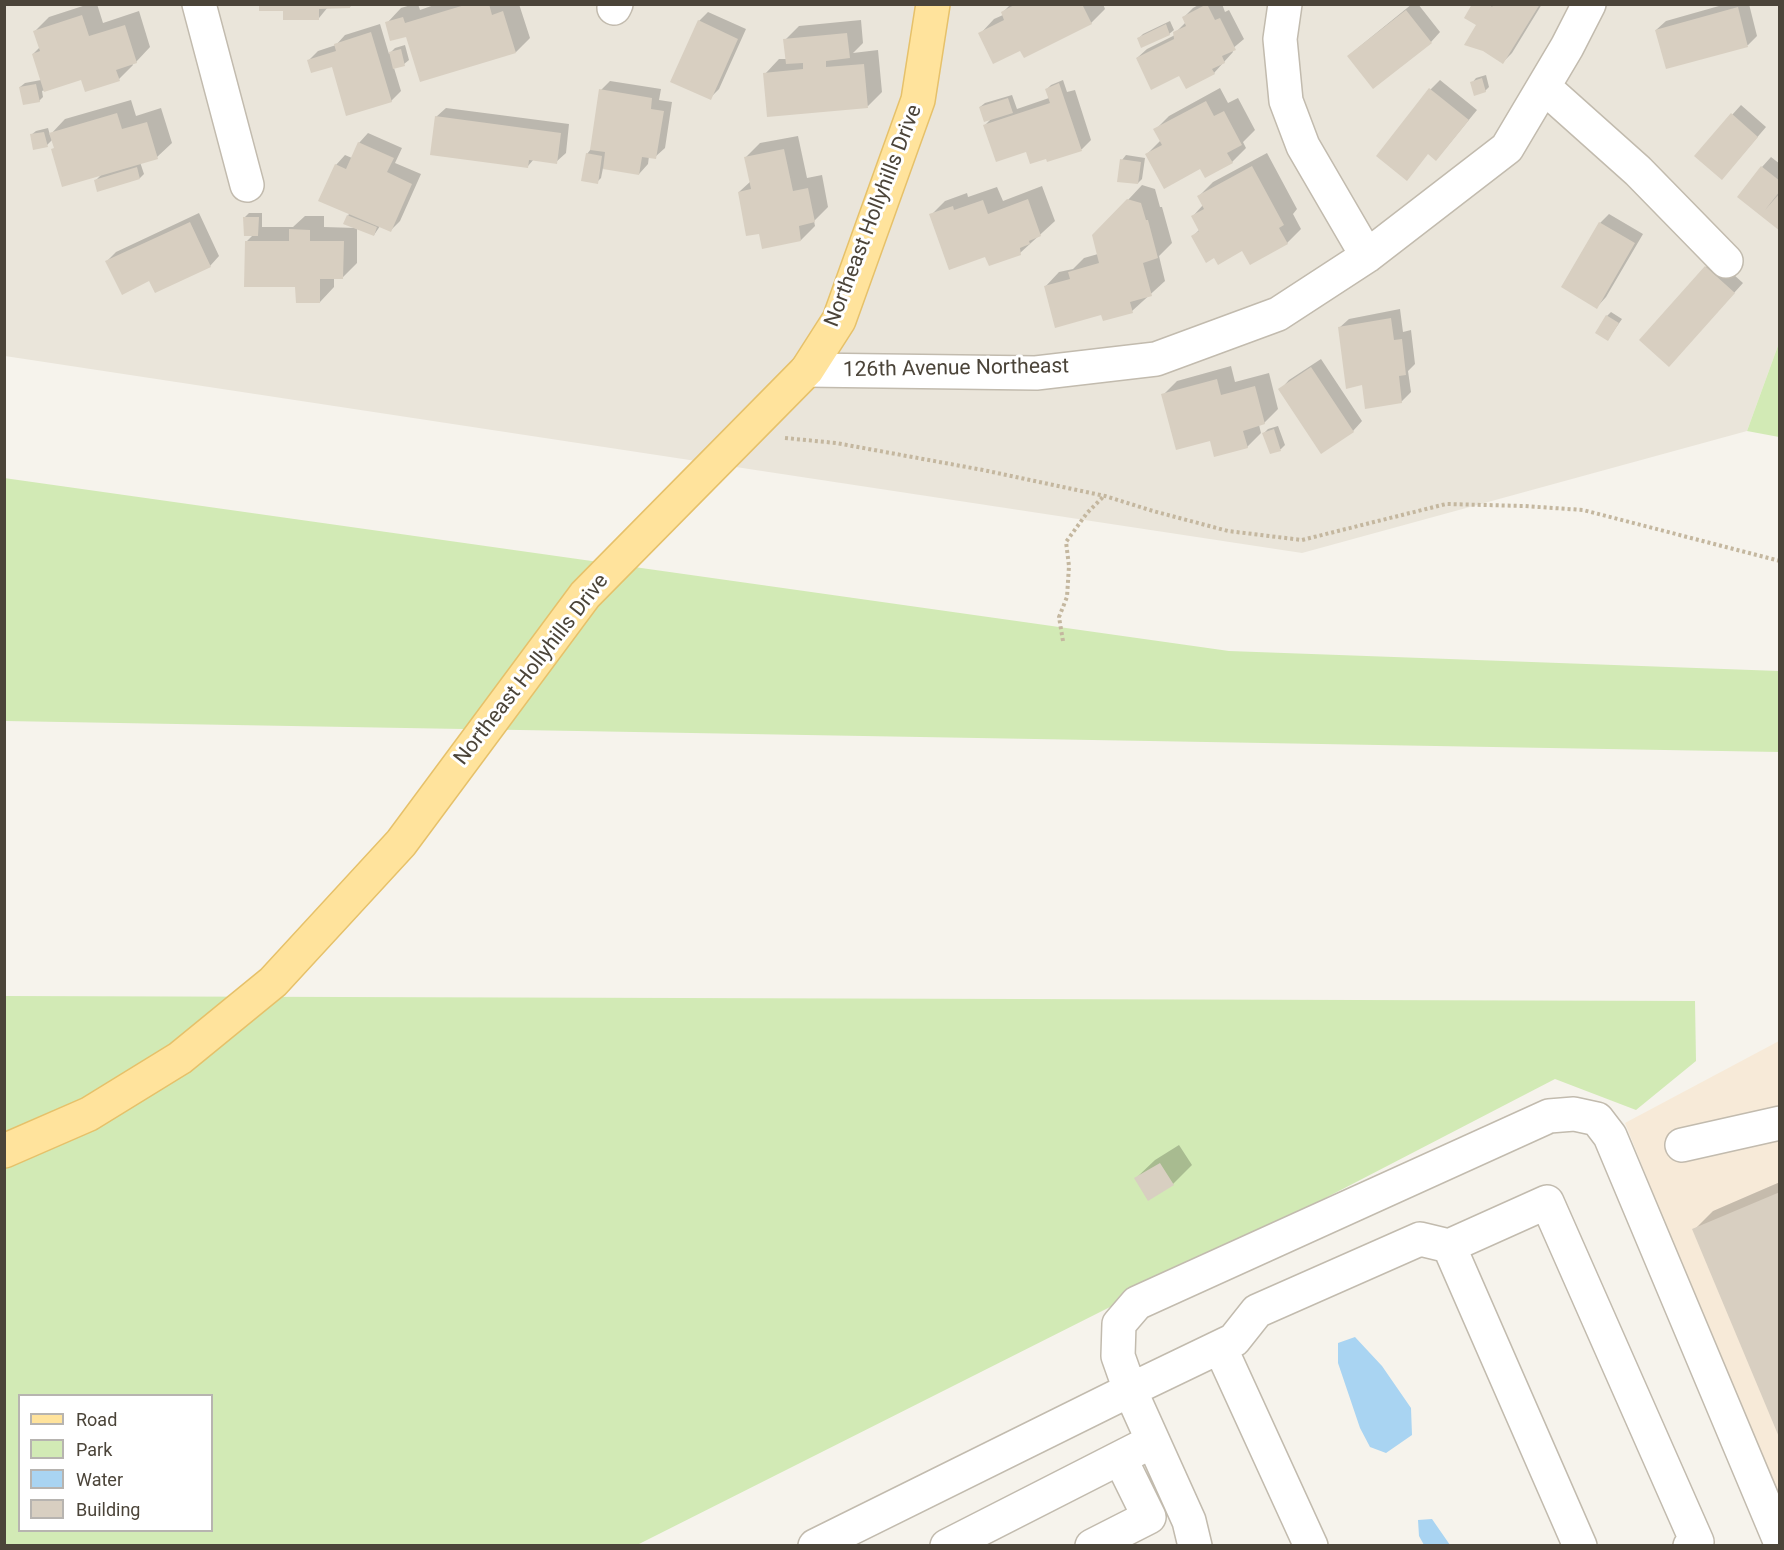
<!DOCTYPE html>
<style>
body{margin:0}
#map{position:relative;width:1784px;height:1550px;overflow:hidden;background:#f6f3ec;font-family:Roboto,sans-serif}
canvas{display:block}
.frame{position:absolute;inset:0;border:6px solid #4b4439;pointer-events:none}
.legend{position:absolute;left:18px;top:1394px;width:195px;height:138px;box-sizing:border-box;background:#fff;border:2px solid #b7b4b0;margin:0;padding:8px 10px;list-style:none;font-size:18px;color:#4b4439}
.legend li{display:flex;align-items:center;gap:12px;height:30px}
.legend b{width:30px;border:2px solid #b7b4b0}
</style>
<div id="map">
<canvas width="1784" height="1550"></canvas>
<div class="frame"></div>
<ul class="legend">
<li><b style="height:8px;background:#ffe39c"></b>Road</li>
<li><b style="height:16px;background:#d2eab5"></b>Park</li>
<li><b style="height:16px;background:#a9d4f2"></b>Water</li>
<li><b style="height:16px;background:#d8cfc1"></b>Building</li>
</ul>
</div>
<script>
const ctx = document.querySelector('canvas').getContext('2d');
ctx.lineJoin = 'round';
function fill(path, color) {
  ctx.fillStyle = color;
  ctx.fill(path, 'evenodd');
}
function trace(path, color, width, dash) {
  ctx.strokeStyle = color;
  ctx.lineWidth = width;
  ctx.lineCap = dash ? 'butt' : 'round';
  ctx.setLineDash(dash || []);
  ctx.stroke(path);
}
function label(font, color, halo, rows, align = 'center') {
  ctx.font = font + ' Roboto,sans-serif';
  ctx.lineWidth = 6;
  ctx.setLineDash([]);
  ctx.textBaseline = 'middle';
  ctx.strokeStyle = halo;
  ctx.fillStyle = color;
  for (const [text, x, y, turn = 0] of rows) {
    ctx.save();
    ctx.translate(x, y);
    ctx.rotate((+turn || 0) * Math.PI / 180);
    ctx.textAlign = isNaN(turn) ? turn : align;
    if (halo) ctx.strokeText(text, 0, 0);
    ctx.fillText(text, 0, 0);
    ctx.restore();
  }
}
const residential = new Path2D(`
 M4,5h1775v338l-32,88 -445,122 -1297,-197z`);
const commercial = new Path2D(`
 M1779,1041v468l-154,-386z`);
const green = new Path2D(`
 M1779,343v94l-32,-6z
 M4,478l1225,173 550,20v81l-1774,-31z
 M5,996l1690,5 1,60 -60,49 -81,-31 -274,142 -644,324 -632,1zM20,1396h192v134h-192z`);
const water = new Path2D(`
 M1355,1337l27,29 29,42 1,27 -26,18 -16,-6 -10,-19 -22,-65v-20z
 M1432,1519l18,26h-26l-5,-9 -1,-16z`);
const shadow = new Path2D(`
 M89,4h8l6,19 36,-12 11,36 -14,15 -4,1 1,2 -14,14 -37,-1 -40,13 1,6 -4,4 -19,-14 5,-4 16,-3 -8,-26 7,-7 -5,-16 14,-14z
 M260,4h92l-2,3h-22l-9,11z
 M414,4h4l2,6 17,-6h82l11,34 -14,14 -129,-29 14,-15z
 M1011,4h92l2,5 -14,14 -70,26 -41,-15 14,-15 9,-4 -1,-2z
 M1200,4h22l3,8 4,-2 15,29 -12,10 1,3 -19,21 -34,1 -43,-16 10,-9 28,-14v-2l11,-11 -2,-5 9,-9z
 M1412,4h6l22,28 -9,10 -82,14 10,-9z
 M1474,4h68l-30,49 -9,9 -25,-38z
 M1726,4h23l8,32 -9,9 -81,22 -11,-37 10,-9z
 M708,12l38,17 -27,60 -9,9 -11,-77z
 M861,20l2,23 -10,10 25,-3 4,42 -14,14 -103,-32 14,-15h8l-2,-19 14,-14z
 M1170,21l4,9 -5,4 -30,4 4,-4z
 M380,24l9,30 6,-6 10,-3 4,15 -5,4 -10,4 7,23 -10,10 -58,-36 -24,-5 9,-9 18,-6 9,-10z
 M1486,75l3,12 -4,4 -13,-8 4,-5z
 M1063,80l4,12 8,-2 16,50 -9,9 -34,11 -1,-3 -20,-7 -42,-25 7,-7 -12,-11 5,-4 27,-8 5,14 32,-11 -2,-9 4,-4z
 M1440,80l37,30 -32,39 -9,10 -7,-6 -51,2 53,-66z
 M610,81l51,8 -2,11 13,2 -7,46 -10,9 -6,-1 -1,8 -9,10 -36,-6 -2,10 -4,4 -10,-28 4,-5 10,-59z
 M1220,88l8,15 10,-5 17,32 -12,12 3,6 -14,14 -85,-8 14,-14 -6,-10 14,-14z
 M131,100l5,16 25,-8 11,35 -15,14 -17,5 4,12 -4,4 -44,2 7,-7 -48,-26 -2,-8 -6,6 -16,-10 5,-4 12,-3 2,7 15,-16z
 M1741,105l25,22 -35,41 1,-53z
 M446,108l123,16 -3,29 -10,9 -22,-3 -6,7 -92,-49z
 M368,133l34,15 -7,15 26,11 -21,47 -9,9 -11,-4 -6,9 -17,-7v35l-14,14h-9v10l-14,15 -23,-17 -51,-43 7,-7 -8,-18 4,-4h13v14h31l12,-11h19v11l32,1 -8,-13 3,-2 -15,-48 9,-10 7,3 7,-15z
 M798,136l9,42 15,-3 6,32 -14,14 1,5 -14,14 -41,-8 -21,-40 12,-11 -5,-24 14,-14z
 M1267,153l30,56 -4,5 8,15 -14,14 -45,6 -27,7 -22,-20 7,-7 -7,-13 10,-11 -4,-9 14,-14z
 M1126,155l19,3 -3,21 -4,4 -16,-23z
 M1771,157l9,7v65l-41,-32 23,-30z
 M1142,185l13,4 5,18h2l10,36 -13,13 6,25 -33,30 -30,2 -57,-26 14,-15 14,-3 11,-11 14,-4 30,-54z
 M1042,186l13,35 -35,32 -34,2 -55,-40 14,-14 22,-8 1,4 29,-10 6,14z
 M199,213l20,43 -9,10 -103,-5 9,-9z
 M1609,214l34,20 -37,63 -9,10 3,-84z
 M1715,258l28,25 -65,72 28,-88z
 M1400,309l3,23 8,-2 4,34 -7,7 3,21 -10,10 -38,-18 -24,-56 10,-9z
 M1611,312l11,7 -14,20 -1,-23z
 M1321,359l41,62 -9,10 -73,-41 9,-10z
 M1231,366l4,16 34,-9 9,36 -14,14 -5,2 2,8 -14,14 -36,-8 -48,-44 14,-14z
 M1278,426l7,19 -4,4 -10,4 -7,-20 4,-4z
 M1179,1145l13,20 -19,19 -37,-6 19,-18z
 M1780,1182v252l-86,-204 19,-19z`);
const building = new Path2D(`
 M259,4h91v4l-31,1v11h-36v-9h-24z
 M468,4h21l3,11 11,-4 13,42 -96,29 -14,-45 -16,4 -5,-19 18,-5 2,6z
 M1016,4h66l10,20 -68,34 -4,-7 -27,13 -15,-31 26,-13 -3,-8z
 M1207,4l8,16 5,-2 16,32 -14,6 3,7 -13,6 3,5 -29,15 -7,-13 -28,14 -15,-32 38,-19 -1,-7 13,-6 -4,-9z
 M1472,4h17l3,3 2,-3h46l-37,60 -20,-13 -19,-6 12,-20 -12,-7z
 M1738,7l10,40 -82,22 -11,-39z
 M1406,10l26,33 -59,46 -26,-33z
 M82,15l7,21 36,-11 12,38 -21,7 4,11 -35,11 -4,-12 -37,12 -12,-38 8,-3 -7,-20z
 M698,20l40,19 -27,61 -41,-18z
 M1166,24l4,11 -29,13 -4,-10z
 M371,32l21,70 -46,14 -14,-49 -21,6 -4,-13 29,-9 -2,-7z
 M847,33l3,25 -24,3v6l38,-3 4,44 -101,9 -4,-44 40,-4v-6l-17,1 -3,-25z
 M401,49l4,17 -12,3 -4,-17z
 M1482,78l4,14 -12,4 -4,-14z
 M1059,83l23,68 -35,11 -1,-3 -16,5 -4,-12 -30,10 -13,-37 67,-22 -5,-14z
 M36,84l4,18 -17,3 -4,-18z
 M1429,88l40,32 -33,41 -8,-7 -21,27 -31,-25z
 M599,89l53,9 -1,11 13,2 -8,48 -14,-2 -3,18 -36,-6 2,-17 -15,-2z
 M1008,98l5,15 -29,9 -5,-15z
 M1206,101l8,15 10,-5 18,34 -15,8 6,10 -28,15 -5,-9 -36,20 -19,-35 17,-9 -9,-16z
 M117,113l5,16 25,-7 11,37 -96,28 -11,-38 3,-1 -5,-15z
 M1731,113l27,24 -36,43 -28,-24z
 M435,116l126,17 -4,31 -28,-4 -1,8 -98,-13z
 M44,132l4,15 -15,3 -3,-16z
 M358,142l36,16 -7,14 25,12 -21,48 -73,-31 17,-37 11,5z
 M784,149l9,42 15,-3 7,34 -16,4 2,15 -39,8 -3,-15 -13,2 -8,-44 13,-3 -7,-32z
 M586,153l16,3 -4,28 -17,-3z
 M1120,159l21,3 -3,22 -21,-2z
 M1252,166l32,59 -5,3 9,16 -38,21 -8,-14 -24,14 -4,-7 -8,5 -15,-27 8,-5 -8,-15 13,-7 -7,-13z
 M1761,166l19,15v10l-15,19 15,-17v38l-43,-34z
 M137,167l3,12 -43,13 -3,-12z
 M1028,199l13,37 -12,5 1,3 -10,4 1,7 -32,11 -4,-9 -36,13 -20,-56 24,-8 1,4 29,-10 5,14z
 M1127,199l14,4 5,17h2l10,38 -15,5 9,33 -22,6 3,11 -30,8 -2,-6 -46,13 -11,-42 26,-7 -2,-7 31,-9 -7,-28z
 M347,215l30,12 -3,9 -31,-12z
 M243,217h16l-1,19h-14z
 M190,222l21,45 -56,26 -6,-12 -27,14 -17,-34z
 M1599,222l36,21 -38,66 -36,-22z
 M289,229l21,1v11h34l-1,38h-23v24h-24l-1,-16h-51l1,-46h44z
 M1705,266l30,27 -66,74 -30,-27z
 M1606,315l13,8 -11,18 -13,-8z
 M1391,318l3,22 8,-1 4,36 -7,1 3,27 -37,6 -3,-24 -16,4 -8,-62z
 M1311,367l43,65 -33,22 -43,-65z
 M1217,379l4,16 34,-9 10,38 -22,7 5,17 -34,9 -4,-16 -34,9 -15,-56z
 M1274,429l7,22 -11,3 -8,-21z
 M1160,1163l14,22 -26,16 -14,-23z
 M1780,1192v245h-1l-87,-208z`);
const path = new Path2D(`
 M785,438l51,5 147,27 122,26 48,15 75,20 74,9 144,-36 78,2 59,4 197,51
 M1063,641l-4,-24 8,-20 2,-31 -3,-24 21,-29 17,-17`);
const minor = new Path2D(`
 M199,4l48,181
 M1285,4l-5,35 6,62 17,45 64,110
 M614,8l2,-4
 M1544,87l94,84 88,90
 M807,370l229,3 120,-14 122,-45 89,-58 140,-108 60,-101 22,-43
 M1682,1145l98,-22
 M1449,1246l131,300
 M1220,1347l91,199
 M815,1546l315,-156 59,131 6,25
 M947,1546l206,-105
 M1092,1546l57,-29 -29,-59
 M1690,1546l7,-4 -150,-340 -98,44 -29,-7 -163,72 -23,29 -104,50 -12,-34 1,-32 18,-21 412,-187 25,-2 23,5 13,17 170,405`);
const major = new Path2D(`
 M4,1151l85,-37 91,-56 93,-76 128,-139 184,-248 222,-225 32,-50 79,-220 15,-96`);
const streetNames = [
 ["Northeast Hollyhills Drive",874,216,-69],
 ["126th Avenue Northeast",956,369,-1],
 ["Northeast Hollyhills Drive",532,670,-52]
];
fill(residential, '#eae5da');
fill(commercial, '#f7ead8');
fill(green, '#d2eab5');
fill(water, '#a9d4f2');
fill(shadow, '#0003');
fill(building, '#d8cfc1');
trace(minor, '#c2bbae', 36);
trace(major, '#e6c16a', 36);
trace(path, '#c4b79f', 4, [3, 3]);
trace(minor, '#fff', 33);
trace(major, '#ffe39c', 33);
label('21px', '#4b4439', '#fff', streetNames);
</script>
